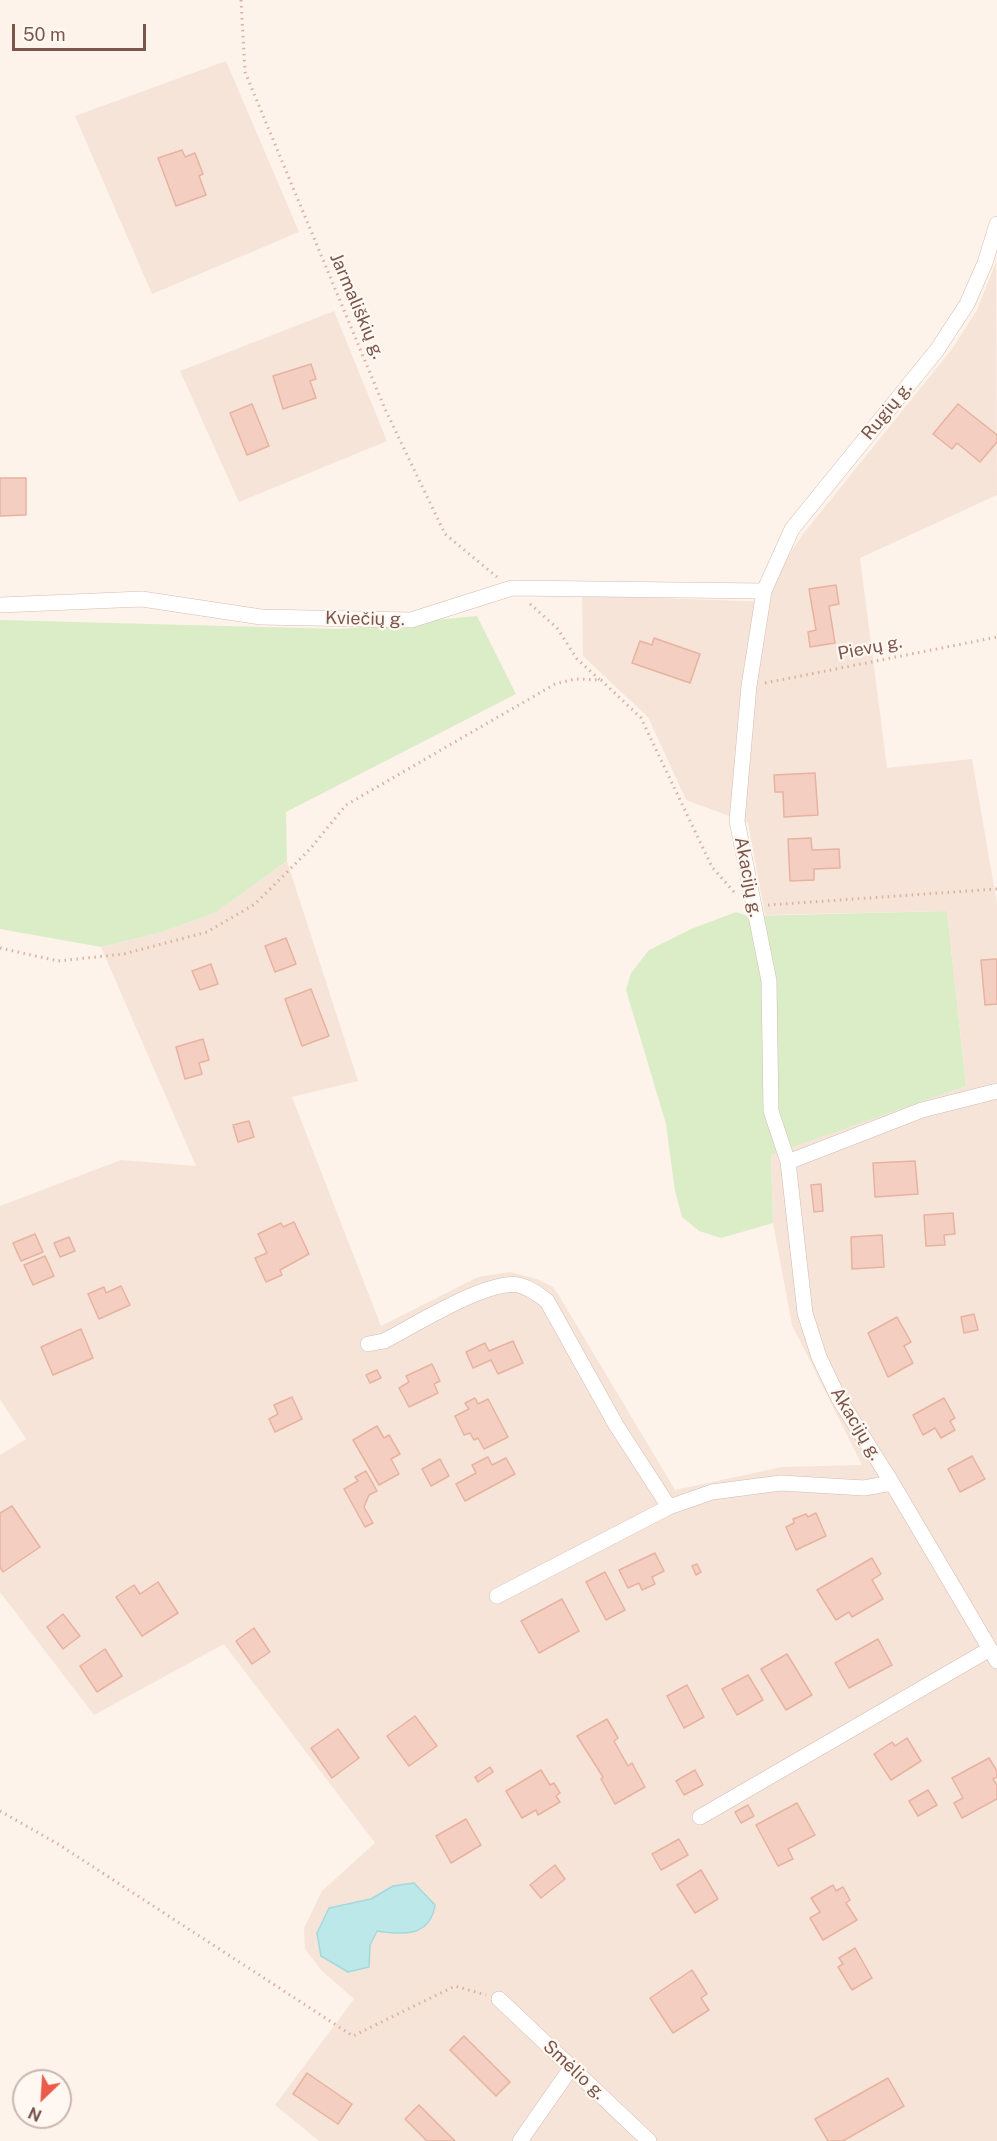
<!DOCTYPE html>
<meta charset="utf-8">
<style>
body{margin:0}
#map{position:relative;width:997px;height:2141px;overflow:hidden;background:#fdf3ea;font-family:"Public Sans",sans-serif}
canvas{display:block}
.north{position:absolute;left:12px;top:2069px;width:60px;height:60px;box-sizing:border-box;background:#fff8f2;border:2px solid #cab7af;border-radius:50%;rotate:205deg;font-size:16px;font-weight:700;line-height:24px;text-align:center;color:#7a564b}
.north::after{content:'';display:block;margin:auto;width:21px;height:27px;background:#eb5a4b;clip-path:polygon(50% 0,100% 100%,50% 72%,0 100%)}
.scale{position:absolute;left:12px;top:24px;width:134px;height:27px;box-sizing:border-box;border:3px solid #7a564b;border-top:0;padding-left:8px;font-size:18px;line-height:21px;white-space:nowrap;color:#7a564b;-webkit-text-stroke:4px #fff8f2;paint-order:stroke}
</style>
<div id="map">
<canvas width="997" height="2141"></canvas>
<div class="north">N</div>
<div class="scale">50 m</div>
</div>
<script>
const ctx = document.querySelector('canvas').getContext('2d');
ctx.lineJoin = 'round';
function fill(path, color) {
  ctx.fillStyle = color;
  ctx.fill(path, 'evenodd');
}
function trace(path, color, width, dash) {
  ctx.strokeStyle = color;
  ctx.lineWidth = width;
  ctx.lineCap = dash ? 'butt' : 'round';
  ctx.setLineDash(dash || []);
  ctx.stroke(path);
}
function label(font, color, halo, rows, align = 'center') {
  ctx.font = font + ' "Public Sans",sans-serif';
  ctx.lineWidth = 4.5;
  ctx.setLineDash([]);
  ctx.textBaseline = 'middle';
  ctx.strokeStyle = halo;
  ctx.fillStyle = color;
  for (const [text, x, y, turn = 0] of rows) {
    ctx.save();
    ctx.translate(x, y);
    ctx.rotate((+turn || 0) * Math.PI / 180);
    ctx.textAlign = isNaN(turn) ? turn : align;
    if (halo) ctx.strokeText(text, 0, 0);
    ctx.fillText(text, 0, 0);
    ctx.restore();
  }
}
const residential = new Path2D(`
 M226,61l73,171 -147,62 -77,-178z
 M996,262l1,233 -137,63 27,210 85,-9 25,145v1237h-678l-44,-36 79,-106 -33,-29 -16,-21 -1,-21 18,-37 53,-48 -151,-199 -130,71 -94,-123v-137l26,-16 -26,-40v-193l121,-46 75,6 -95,-219 61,-15 53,-19 72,-52 71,220 -66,16 89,229 97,-49 32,-5 27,7 16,8 5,7 117,196 107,-23 80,-2 -70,-140 -19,-102 -2,-68 195,-69 -19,-175 -182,4 -17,-92 -62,-23 -38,-83 -65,-61 -1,-61 187,7 7,-28 27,-40 149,-185 25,-39z
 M334,311l53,130 -148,61 -59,-131z`);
const green = new Path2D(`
 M477,616l39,78 -230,118 1,49 -72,52 -53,19 -61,15 -101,-18v-309l339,9z
 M947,911l19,175 -195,69 2,68 -52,15 -22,-7 -17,-14 -7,-26 -9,-67 -40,-134 5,-17 18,-23 42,-21 45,-17 12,4z`);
const water = new Path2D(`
 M414,1883l21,22c-5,32 -32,30 -58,26l-7,14 -1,22 -21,5 -27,-16 -4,-23 12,-25 42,-9 22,-13z`);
const building = new Path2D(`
 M182,150l3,7 10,-4 8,21 -4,2 7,19 -30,11 -18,-48z
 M311,364l5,15 -6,2 6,17 -33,11 -10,-33z
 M252,404l17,42 -22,9 -17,-42z
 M958,404l39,31v7l-17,20 -23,-19 -5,6 -19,-15z
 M0,478h26v37l-26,1z
 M836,585l3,19 -10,2 6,37 -25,4 -2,-15 8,-2 -7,-41z
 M654,638l46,16 -10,29 -58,-20 8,-22 12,4z
 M815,773l3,42 -34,2 -1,-25h-8l-1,-17z
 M811,838l1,12 27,-1 1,19 -26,1v11l-24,1 -2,-42z
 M286,938l10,26 -21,8 -10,-26z
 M997,959v45l-12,1 -4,-45z
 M211,964l7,20 -18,6 -8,-19z
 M311,989l18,47 -27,10 -17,-47z
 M203,1039l6,21 -10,3 3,11 -17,5 -9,-32z
 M249,1121l5,16 -16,5 -5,-17z
 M915,1161l3,33 -43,3 -2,-34z
 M821,1184l2,27 -9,1 -3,-27z
 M953,1213l2,21 -11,1 1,10 -19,1 -2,-31z
 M294,1222l15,32 -29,16 2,5 -16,7 -11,-24 12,-5 -9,-19 23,-11 2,4z
 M35,1234l8,18 -22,9 -8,-18z
 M882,1235l2,32 -32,2 -1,-32z
 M69,1237l6,14 -15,6 -6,-14z
 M45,1256l9,20 -21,9 -9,-20z
 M121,1286l9,19 -31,14 -11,-25 16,-7 2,6z
 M974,1314l4,16 -14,3 -3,-16z
 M897,1317l14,25 -7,4 9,17 -25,14 -20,-44z
 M81,1329l12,29 -40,17 -12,-28z
 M513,1341l10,22 -25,11 -7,-14 -18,8 -7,-16 19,-9 4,8z
 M432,1364l8,17 -6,3 4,9 -29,14 -10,-19 10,-6 -3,-6z
 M377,1370l4,8 -11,5 -4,-8z
 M292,1397l10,22 -27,13 -6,-13 9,-5 -4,-9z
 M475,1398l3,6 10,-5 20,38 -24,12 -6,-11 -4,2 -4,-7 -6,2 -9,-19 14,-7 -4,-6z
 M944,1398l11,20 -5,3 5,9 -14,8 -6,-10 -12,7 -10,-20z
 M377,1426l7,12 5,-3 11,19 -9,5 8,15 -20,11 -26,-45z
 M972,1456l13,23 -25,13 -12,-23z
 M488,1457l4,8 14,-7 9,16 -50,27 -9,-17 20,-11 -4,-8z
 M440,1459l9,17 -18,10 -9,-17z
 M366,1471l11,20 -8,4 -5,12 9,16 -8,4 -21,-38 14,-8 -3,-4z
 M12,1506l28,41 -37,25 -3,-5v-54z
 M816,1513l10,23 -30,14 -10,-23 8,-4 -1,-4 13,-5 2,3z
 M655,1553l9,18 -12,6 3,7 -13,6 -3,-7 -11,5 -9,-18z
 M872,1558l9,16 -9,6 11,19 -31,18 -3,-5 -13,8 -19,-30z
 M697,1564l4,8 -5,3 -4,-9z
 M605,1572l20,38 -19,10 -20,-38z
 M158,1582l20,31 -36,23 -26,-39 18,-12 6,9z
 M562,1599l17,32 -40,22 -18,-32z
 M63,1614l17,22 -17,13 -16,-22z
 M254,1628l16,24 -18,12 -16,-23z
 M878,1639l14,26 -43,23 -14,-25z
 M105,1649l17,27 -25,16 -17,-26z
 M787,1654l25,41 -26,15 -25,-41z
 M748,1675l15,25 -26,15 -15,-26z
 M687,1685l17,32 -20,11 -17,-32z
 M415,1716l22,30 -28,20 -22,-30z
 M607,1719l11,19 -4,3 14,25 4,-3 13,24 -30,17 -14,-25 2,-2 -26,-41z
 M338,1729l21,29 -27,20 -21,-30z
 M907,1738l14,23 -30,19 -17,-26 18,-12 3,4z
 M989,1758l8,13v6l-4,2 4,6v14l-35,19 -8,-15 9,-5 -11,-20z
 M490,1767l3,5 -15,10 -3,-5z
 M541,1770l9,15 4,-2 6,10 -4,3 4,6 -22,13 -2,-5 -14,8 -16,-27z
 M695,1770l8,15 -19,10 -8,-14z
 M928,1790l9,15 -19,11 -9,-15z
 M797,1803l18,32 -27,14 5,10 -15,7 -22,-41z
 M748,1805l6,11 -13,7 -6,-11z
 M466,1819l15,26 -30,18 -15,-27z
 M679,1839l9,16 -27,15 -9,-16z
 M555,1865l10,14 -24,19 -11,-13z
 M701,1870l17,29 -23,14 -18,-28z
 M833,1885l3,6 7,-4 7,13 -4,3 11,17 -34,20 -13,-22 10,-6 -9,-14z
 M855,1948l17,30 -20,12 -14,-23 5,-3 -4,-6z
 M692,1970l15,24 -6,4 8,12 -36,23 -23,-35z
 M464,2036l46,46 -14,14 -46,-46z
 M307,2073l45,31 -14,20 -45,-30z
 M888,2078l16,28 -61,35h-15l-13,-22z
 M419,2105l36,36h-28l-22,-22z`);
const path = new Path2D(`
 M241,0l4,72 140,337 60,125 52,43
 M530,604l27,24 20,31 23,21
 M765,683l232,-46
 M768,905l229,-16
 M0,948l58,13 66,-7 83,-22 48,-28 55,-55 36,-44 209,-121 20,-5 26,1 40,38 71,149 22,25
 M0,1811l58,33 295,192 102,-50 31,9`);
const street = new Path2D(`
 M997,224l-12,39 -18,41 -30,46 -145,179 -28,62 -15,95 -12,135 32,160 2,130 17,51 17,151 14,44 19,40 54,86 105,178
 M0,605l142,-6 119,18 150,3 101,-32 252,3
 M788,1162l134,-52 75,-19
 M368,1344l16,-3c30,-15 103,-62 135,-56 11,3 19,9 28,16l69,124 53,82
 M497,1596l172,-89 43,-15 69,-9 83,5 28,-5
 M700,1817l290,-168
 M499,1999l150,142
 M520,2141l51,-73`);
const streetNames = [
 ["Jarmališkių g.",357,306,67],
 ["Rugių g.",887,411,-51],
 ["Kviečių g.",365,619,1],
 ["Pievų g.",870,648,-11],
 ["Akacijų g.",748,877,79],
 ["Akacijų g.",856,1424,59],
 ["Smėlio g.",574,2070,43]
];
fill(residential, '#f6e4d8');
fill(green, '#dbedc7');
fill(water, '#bde8e9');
trace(water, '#a2dadb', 1.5);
fill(building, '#f4cec0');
trace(building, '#e8b2a0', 1.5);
trace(street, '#d3bcb1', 16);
trace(path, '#dab1a2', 3, [1.5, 4.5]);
trace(street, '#fff', 15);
label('18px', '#7a564b', '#fff8f2', streetNames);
</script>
